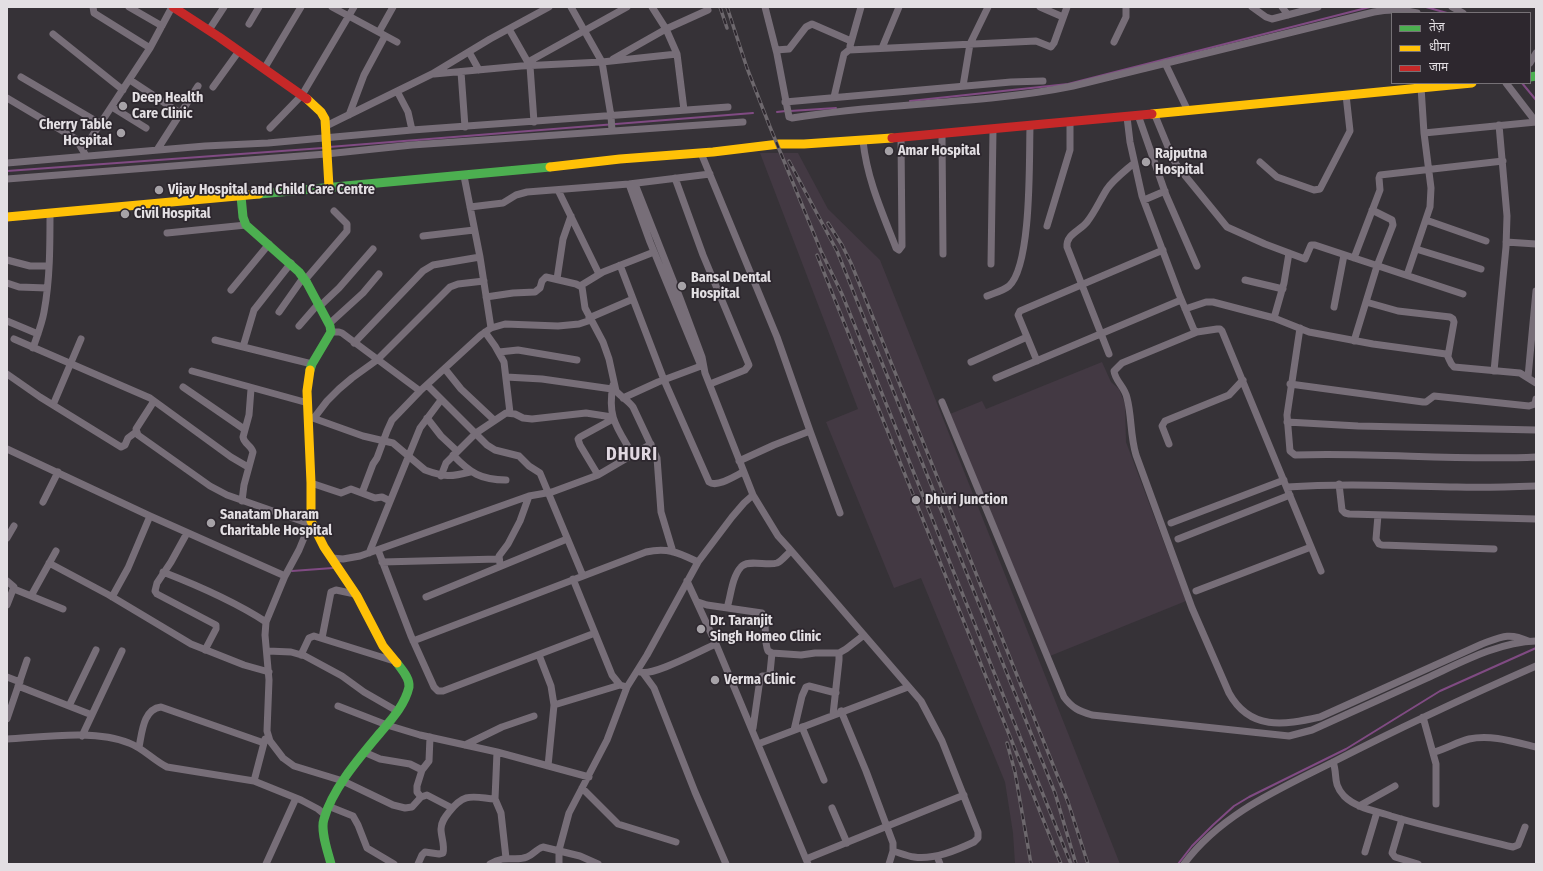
<!DOCTYPE html>
<meta charset="utf-8">
<style>
body{margin:0}
#map{position:relative;width:1543px;height:871px;overflow:hidden;background:#363237;font-family:"Fira Sans Condensed","Noto Sans Devanagari",sans-serif}
canvas{display:block}
.frame{position:absolute;inset:0;border:8px solid #e3dfe3;pointer-events:none}
.legend{position:absolute;left:1391px;top:12px;width:140px;height:72px;box-sizing:border-box;background:#2d272e;border:1px solid #767176;margin:0;padding:5px 7px;list-style:none;font-size:12px;color:#e3dfe3}
.legend li{display:flex;align-items:center;gap:8px;height:20px}
.legend b{width:20px;border:1px solid #767176}
</style>
<div id="map">
<canvas width="1543" height="871"></canvas>
<div class="frame"></div>
<ul class="legend">
<li><b style="height:5px;background:#4caf50"></b>तेज़</li>
<li><b style="height:5px;background:#ffc107"></b>धीमा</li>
<li><b style="height:5px;background:#c62828"></b>जाम</li>
</ul>
</div>
<script>
const ctx = document.querySelector('canvas').getContext('2d');
ctx.lineJoin = 'round';
function fill(path, color) {
  ctx.fillStyle = color;
  ctx.fill(path, 'evenodd');
}
function trace(path, color, width, dash) {
  ctx.strokeStyle = color;
  ctx.lineWidth = width;
  ctx.lineCap = dash ? 'butt' : 'round';
  ctx.setLineDash(dash || []);
  ctx.stroke(path);
}
function label(font, color, halo, rows, align = 'center') {
  ctx.font = font + ' "Fira Sans Condensed",sans-serif';
  ctx.lineWidth = 3.5;
  ctx.setLineDash([]);
  ctx.textBaseline = 'middle';
  ctx.strokeStyle = halo;
  ctx.fillStyle = color;
  for (const [text, x, y, turn = 0] of rows) {
    ctx.save();
    ctx.translate(x, y);
    ctx.rotate((+turn || 0) * Math.PI / 180);
    ctx.textAlign = isNaN(turn) ? turn : align;
    if (halo) ctx.strokeText(text, 0, 0);
    ctx.fillText(text, 0, 0);
    ctx.restore();
  }
}
const built = new Path2D(`
 M760,153h38l30,56 52,51 240,604h-105l-2,-31 -8,-51 -84,-204 -27,10 -68,-166 32,-13z
 M1102,362l9,20 8,7 6,15 1,38 60,159 -136,55 -100,-242 32,-13 4,8z`);
const stream = new Path2D(`
 M1426,7l21,6
 M1522,83l14,17
 M910,101l158,-17 302,-77
 M790,111l46,-3
 M777,112l9,-1
 M329,147l424,-34
 M7,171l316,-23
 M292,571l41,-3
 M1178,864l14,-18 21,-21 21,-19 15,-9 97,-48 94,-58 96,-43`);
const street = new Path2D(`
 M93,7l1,6 56,35
 M129,7l33,19
 M332,7l65,35
 M571,7l31,55 9,54 1,15
 M652,7l14,22 11,25 7,56
 M765,7l12,47 12,63 3,1c93,-16 188,-13 281,-32l301,-74c15,-3 28,-3 43,1
 M1040,7l23,10
 M1252,7l14,10 6,2 46,-12
 M1282,7l6,8
 M1452,7l11,6
 M249,24l10,-17
 M509,29l21,37 4,56
 M209,30l15,-23
 M379,32l14,-25
 M53,34l70,56
 M1114,42l12,-25v-10
 M850,46l11,-39
 M882,48l17,-41
 M776,50l13,-1 17,-22 6,-3 39,17
 M469,52l10,18
 M613,59l53,-30 42,-19
 M528,62l99,-55
 M1165,63l23,48
 M1530,63l6,-10
 M264,69l37,-62
 M461,72l4,55
 M434,74l87,-8 81,-4 75,-8
 M21,77l80,47
 M130,80l50,33
 M1506,83l30,39
 M963,86l7,-42 18,-37
 M213,87l26,-36
 M397,91l11,21 4,18
 M834,97l10,-43 5,-4 187,-9 15,6 3,-4 13,-36
 M7,98l69,41 9,15
 M785,102l226,-20 32,-1
 M112,107l34,21
 M1154,113l19,46 5,8 49,60 38,17 40,15 6,-14h4l148,49
 M349,115l15,-40 21,-39
 M1138,115l28,80 31,71
 M1127,117l3,25 12,54 37,98 15,36 3,2 20,-3h3l2,2 99,240
 M326,126l106,-52 58,-35 59,-32
 M270,128l32,-33 52,-88
 M1424,133l112,-11
 M942,135l1,119
 M863,141c4,38 19,71 33,107l3,2 3,-4 -1,-108
 M83,150l67,-102 22,-41
 M157,150l41,-64
 M701,153l76,184 33,94 -36,14 -35,16
 M1260,162l17,15 37,13 6,-1 30,-58 -4,-36
 M7,163l198,-17 63,-3 144,-13 316,-23
 M464,176l16,81 11,71
 M675,178l28,77 46,110 -4,5 -35,14
 M7,179l319,-25 86,-9 331,-23
 M629,184l21,58 51,124
 M635,184l45,114 22,59 3,16 48,122 25,41 10,11 133,154 21,40 36,91v6l-4,4c-17,8 -40,18 -60,15 -7,-1 -14,-4 -21,-6
 M558,190l41,84
 M1144,200l21,-9
 M470,207l33,-4 13,-8 11,-3 102,-8 81,-10
 M1426,220l60,21
 M1047,226l23,-76v-28
 M167,233l79,-8
 M423,236l51,-6
 M1506,242l30,2
 M1416,249l65,20
 M1354,258l26,-68 -1,-12 1,-3 123,-14
 M7,260l23,6h19
 M991,264l2,-134
 M620,265l44,115 45,102c8,6 26,-6 34,-10
 M1407,275l23,-68 1,-19 -7,-55 -3,-46
 M557,279l6,-40 8,-23
 M305,280l42,-49v-7l-13,-13
 M1245,280l38,9
 M7,283l12,4 28,1
 M580,286l23,-14 51,-20
 M231,290l38,-46
 M987,296c7,-3 16,-5 22,-10 23,-21 20,-128 21,-159
 M486,297l27,-4 22,-1 5,-4 2,-7 4,-4 30,7 6,3 3,21 18,34 6,17 7,32c5,6 12,9 17,16l24,51 4,54 12,40
 M1366,302l32,9 52,6 3,2 1,3 -6,34
 M320,306l19,-18 34,-39
 M1334,307l10,-52
 M1185,309l21,-7h7l61,16 35,14 64,12 73,10c4,4 3,9 8,13l66,6 16,10
 M279,312l24,-34
 M589,318l44,-19
 M1274,318l10,-35 5,-30
 M7,321l31,13
 M329,324l34,-31 16,-19
 M299,326l20,-23
 M1300,328l-13,87 3,36 5,4c80,-3 161,6 241,2
 M331,332h8l3,1 78,58
 M485,332l10,14 9,16 6,51
 M1197,332l-75,31 -8,8c1,10 11,16 13,27 5,19 3,37 9,57l56,153 37,85c21,38 55,32 91,24l162,-73c19,-7 27,-12 46,-3
 M14,339l136,59 81,59 17,10
 M215,340l97,24
 M1354,341l23,-75 16,-41 -1,-5 -20,-10
 M354,343l69,-72 10,-6 47,-8
 M243,347l11,-37 37,-47
 M33,348c4,-12 9,-24 11,-36 6,-32 6,-66 6,-99
 M499,352l19,-2 59,10
 M1109,354l-42,-107c-1,-13 13,-16 20,-25 8,-10 13,-22 20,-33 7,-10 18,-18 27,-26
 M1037,361l-19,-46 2,-4 143,-61
 M971,362l56,-25
 M445,369l16,20 33,31
 M192,371l116,32
 M1494,371l12,-124 1,-31 -8,-91
 M7,374l33,23 81,50 4,-2 3,-7 8,-6
 M506,377l36,2 70,10
 M1528,377l8,-86
 M996,378l185,-78
 M1290,384l133,18h3l8,-6 95,10 6,-2 1,-5
 M427,385l60,60 8,5 24,6 10,10 11,7 43,103
 M613,385c-6,33 4,42 20,70
 M183,387l61,42
 M623,398l35,-16 43,-16
 M154,401l-18,28 2,6 72,51 17,9 83,29
 M942,402l122,295c8,11 15,14 28,18l197,21 23,-6c38,-17 76,-34 115,-52 33,-15 71,-36 109,-37
 M53,405l28,-66
 M310,417l53,19 30,7 32,27c19,7 26,7 45,2
 M314,418l13,-17 12,-12 13,-11 25,-18 73,-73 8,-3 26,-3
 M427,418l14,18 16,15
 M1287,422l71,4 178,4
 M810,431l30,82
 M1169,444l-7,-18 3,-5 64,-26 14,-15
 M7,449l143,67 135,60
 M453,455c17,18 28,25 53,25
 M598,475l-18,-30 -2,-6 2,-2 33,-18
 M441,476l5,-13 30,-30 30,-20 9,1 8,4 9,1 54,-6 26,4
 M311,483l30,10 10,-4 24,9 7,-1 8,4
 M1339,484l3,26 3,3 4,1 187,5
 M1287,487c57,-4 113,-1 170,0 26,1 53,0 79,-1
 M362,493l11,-29 4,-6 10,-27 5,-11 28,-29 61,-56 10,-7 14,-4 53,2 21,-2 12,-4
 M242,501l2,-16 9,-33c-2,-7 -9,-8 -10,-15l6,-22 2,-26
 M43,502l15,-30
 M1378,515l-2,24 3,5 3,1 112,4
 M311,521l-12,29 -14,26 -19,46 -1,13 4,45 -2,51 3,10 13,17 11,8 49,15 50,24 12,3 7,-1 9,-10 6,-2 25,13
 M1171,523l113,-43
 M187,533l-16,29 -14,21 -2,8 2,3 59,31v4l-11,21
 M7,538l7,-12
 M1178,539l112,-44
 M378,550l33,86 23,51 4,4h5l152,-58
 M369,553l51,-125 21,-28
 M332,558l11,1 17,-3 169,-60 23,-4 46,-17 53,-31
 M382,562l116,-3
 M49,563l60,32 82,49 53,21 25,7
 M500,564l-1,-8 9,-12 12,-23 9,-25
 M163,572c36,14 71,29 103,50
 M573,579l39,96 8,10 7,2
 M7,581l7,6 -7,18
 M687,581l29,63 92,220
 M14,589l49,20
 M1196,591l115,-44
 M31,596l25,-45
 M112,597l16,-29 22,-52
 M426,597l141,-58
 M698,602l9,3 55,8c6,10 1,26 6,38l4,2 29,2 14,-2h24l7,-4 18,-14
 M727,608c4,-13 5,-31 14,-41 6,-8 26,-1 36,-4 5,-2 9,-8 14,-12
 M322,638l9,-46 5,-2 19,4
 M413,641l233,-89c22,-5 33,1 52,10
 M268,651l23,1 14,4 37,20 22,16 33,19
 M301,655l8,-17 5,-2 80,25
 M539,655l12,31 3,19 -6,61
 M640,672c13,5 61,-22 76,-28
 M643,673l11,15 41,104 31,72
 M7,677l13,5
 M18,686l74,29
 M554,705l66,-20
 M69,706l27,-56
 M338,706l49,19 33,10 77,17 92,25
 M841,711l25,60 27,72v8l-4,13
 M833,715l6,-55v-7
 M1423,717l13,47v40
 M7,719l20,-59
 M802,727l22,53
 M753,728l7,-49 2,-3h6l2,-3 2,-20
 M794,730l8,-34 4,-9 3,-1 27,7
 M82,736l40,-85
 M7,739c36,-2 89,-10 122,4 14,5 24,17 38,24l87,14 47,19 17,9 6,5
 M758,744l150,-57
 M465,745l37,-18 32,-11
 M139,747c3,-14 4,-38 22,-40l103,36
 M364,752l16,7 30,5 12,6
 M497,752l-2,47 6,14 5,45
 M1434,752c12,-3 23,-10 35,-13 22,-5 46,3 67,8
 M1333,762c5,13 -1,21 11,34 12,12 32,15 47,20 40,12 81,21 122,31l5,-2 7,-18
 M254,781l11,-42
 M582,788l36,36 58,18
 M421,797l-4,-5v-6l5,-16 7,-9 1,-24
 M328,806l25,10 5,9 9,23 27,16
 M1359,806l36,-20
 M832,808l15,35
 M1402,819l-10,34 3,4 23,7
 M1365,852l12,-40
 M937,856l3,8
 M806,859l158,-64
 M266,864l30,-66
 M418,864l4,-9 3,-3 14,2 4,-1c2,-8 -2,-16 -2,-24 0,-7 4,-12 8,-17 16,-20 23,-15 46,-13
 M490,864c16,-10 24,-2 37,-7 6,-2 9,-8 16,-10l37,9 18,8
 M559,864v-14l10,-37 38,-73 20,-53 20,-32 51,-93 34,-45 12,-14 9,-8
 M1184,864c38,-51 96,-75 151,-103 66,-34 133,-65 201,-95`);
const fast = new Path2D(`
 M1530,77l6,-1
 M259,194l291,-27
 M241,196l2,21 3,8 53,47 8,11 23,43 1,6 -19,32 -2,6
 M331,864c-3,-12 -11,-33 -7,-45 8,-30 36,-62 56,-86 11,-13 25,-28 29,-46 1,-9 -7,-17 -12,-24`);
const slow = new Path2D(`
 M307,99l14,13 4,7 4,68
 M1152,114l320,-31
 M550,167l70,-8 93,-7 66,-8h25l88,-6
 M7,217l252,-23
 M310,370l-3,21 4,92v38l13,26 33,49 26,50 14,17`);
const jam = new Path2D(`
 M173,7l46,30 88,62
 M892,138l260,-24`);
const rail = new Path2D(`
 M720,7l7,21
 M727,7l20,61 23,59 51,124 21,43 229,570
 M789,161l48,90 218,542 21,71
 M828,223l14,22 9,18 217,539 20,62
 M817,255l244,609
 M1007,743l8,29 16,92`);
const markers = [
 [123,106,5,"#a6a2a7"],
 [121,133,5,"#a6a2a7"],
 [889,151,5,"#a6a2a7"],
 [1146,162,5,"#a6a2a7"],
 [159,190,5,"#a6a2a7"],
 [125,214,5,"#a6a2a7"],
 [682,286,5,"#a6a2a7"],
 [916,500,5,"#a6a2a7"],
 [211,523,5,"#a6a2a7"],
 [701,629,5,"#a6a2a7"],
 [715,680,5,"#a6a2a7"]
];
const poiNames = [
 ["Deep Health",132,98],
 ["Care Clinic",132,114],
 ["Cherry Table",112,125,"right"],
 ["Hospital",112,141,"right"],
 ["Amar Hospital",898,151],
 ["Rajputna",1155,154],
 ["Hospital",1155,170],
 ["Vijay Hospital and Child Care Centre",168,190],
 ["Civil Hospital",134,214],
 ["Bansal Dental",691,278],
 ["Hospital",691,294],
 ["Dhuri Junction",925,500],
 ["Sanatam Dharam",220,515],
 ["Charitable Hospital",220,531],
 ["Dr. Taranjit",710,621],
 ["Singh Homeo Clinic",710,637],
 ["Verma Clinic",724,680]
];
const districtNames = [
 ["DHURI",632,455]
];
fill(built, '#433943');
trace(stream, '#804b83', 2);
trace(street, '#776e78', 7);
trace(fast, '#4caf50', 9);
trace(slow, '#ffc107', 9);
trace(jam, '#c62828', 9);
trace(rail, '#6d686d', 3.5);
trace(rail, '#2d272e', 2, [6]);
for (const [x, y, r, color] of markers) {
  const dot = new Path2D();
  dot.arc(x, y, r, 0, 2 * Math.PI);
  ctx.fillStyle = color;
  ctx.fill(dot);
  trace(dot, '#2d272e', 1.5);
}
label('bold 14px', '#e3dfe3', '#2d272e', poiNames, 'left');
ctx.letterSpacing = '1px';
label('bold 18px', '#e1d8e1', '#2d272e', districtNames);
ctx.letterSpacing = '0px';
</script>
